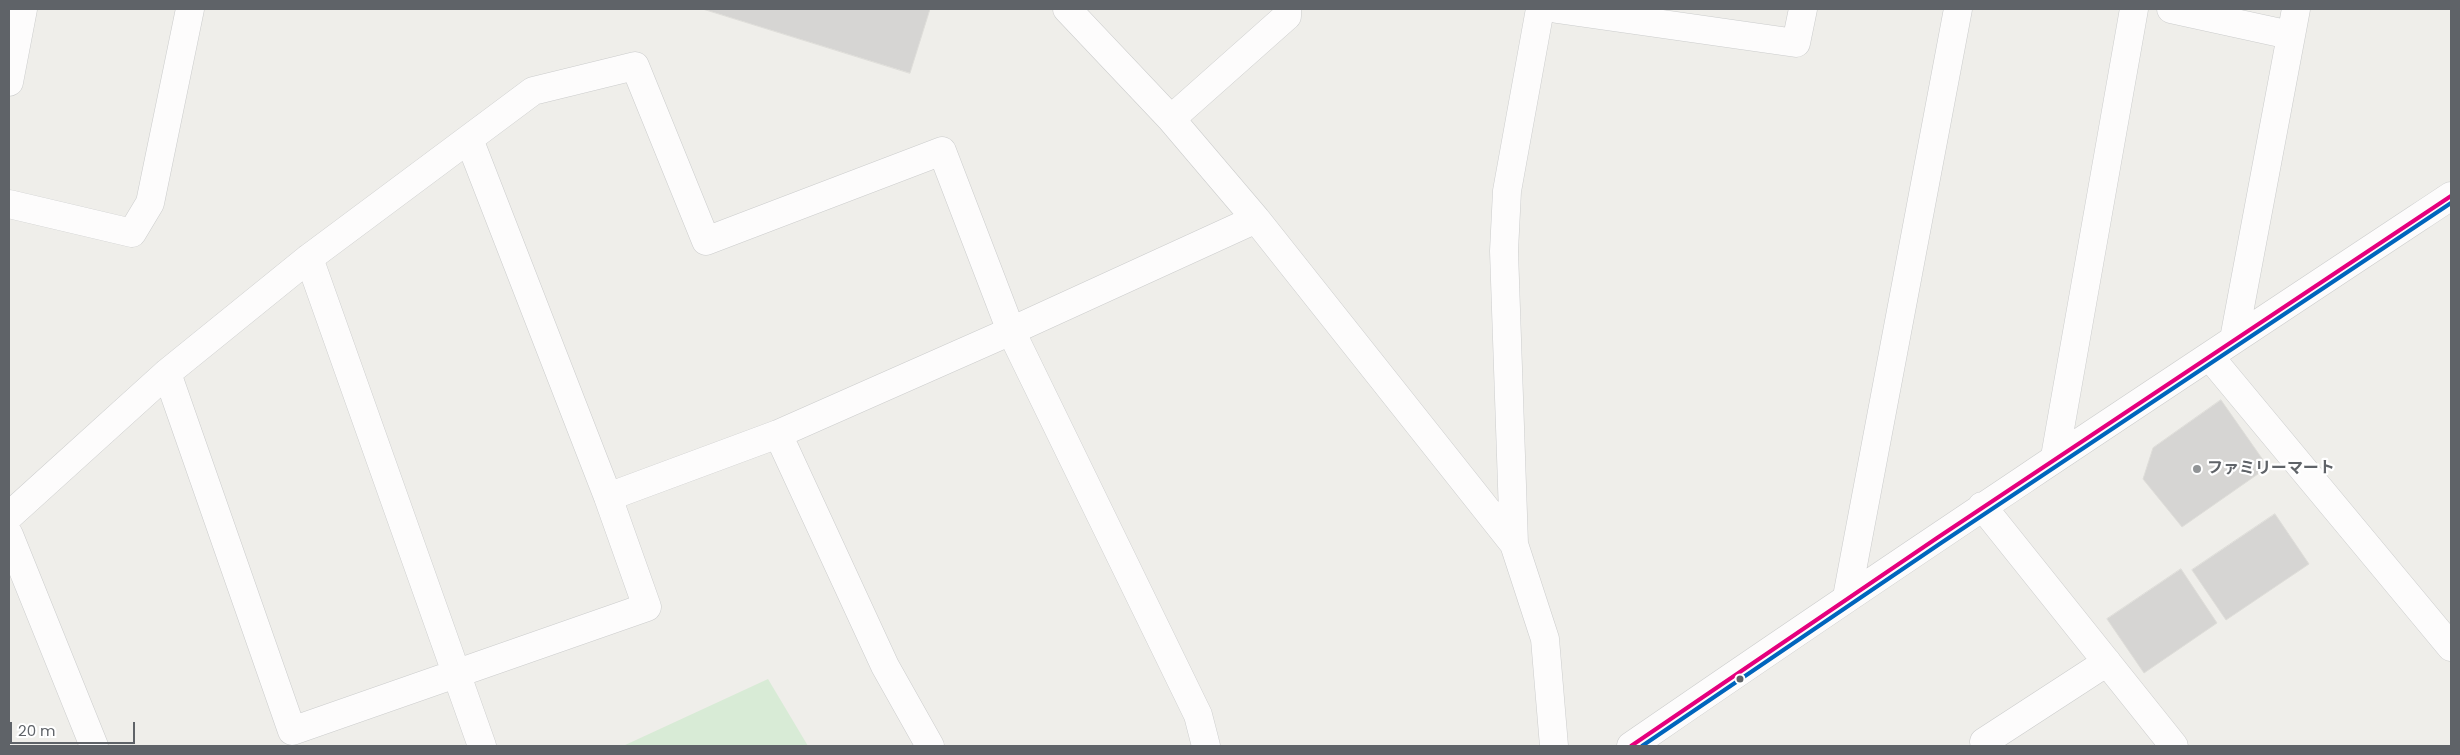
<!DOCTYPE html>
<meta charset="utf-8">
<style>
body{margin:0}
#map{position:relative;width:2460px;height:755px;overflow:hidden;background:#efeeea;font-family:Poppins,sans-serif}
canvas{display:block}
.frame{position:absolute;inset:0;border:10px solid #5f6368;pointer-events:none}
.scale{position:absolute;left:10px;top:722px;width:125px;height:22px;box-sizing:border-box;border:2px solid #5f6368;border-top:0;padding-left:6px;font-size:15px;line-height:18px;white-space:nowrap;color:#5f6368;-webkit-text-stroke:4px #fff;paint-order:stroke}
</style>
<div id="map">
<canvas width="2460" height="755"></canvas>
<div class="frame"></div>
<div class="scale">20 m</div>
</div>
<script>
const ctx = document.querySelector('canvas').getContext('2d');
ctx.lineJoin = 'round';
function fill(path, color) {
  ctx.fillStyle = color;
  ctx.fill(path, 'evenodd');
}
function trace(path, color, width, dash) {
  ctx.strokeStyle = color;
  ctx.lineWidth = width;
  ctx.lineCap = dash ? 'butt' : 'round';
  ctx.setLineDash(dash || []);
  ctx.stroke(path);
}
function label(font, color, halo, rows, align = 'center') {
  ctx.font = font + ' Poppins,"Noto Sans JP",sans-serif';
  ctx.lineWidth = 4.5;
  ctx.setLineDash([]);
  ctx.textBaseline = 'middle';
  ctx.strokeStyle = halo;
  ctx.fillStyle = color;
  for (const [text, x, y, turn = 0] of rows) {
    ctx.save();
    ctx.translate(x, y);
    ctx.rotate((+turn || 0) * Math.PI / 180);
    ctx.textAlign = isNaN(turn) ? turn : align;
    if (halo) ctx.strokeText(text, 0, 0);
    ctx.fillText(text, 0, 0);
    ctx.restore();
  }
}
const green = new Path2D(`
 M768,679l40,67h-185z`);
const building = new Path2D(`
 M703,9h227l-20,64z
 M2221,400l47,67 -86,60 -39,-48 10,-31z
 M2275,514l34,50 -83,56 -34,-50z
 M2181,569l36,54 -73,50 -37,-54z`);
const minor = new Path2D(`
 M1067,9l104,110 85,100 258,325
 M1540,9l-33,182 -3,60 10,293 31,95 9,107
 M1557,9l239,34 7,-34
 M2171,9l119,26
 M9,82l14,-73
 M1171,119l116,-103v-7
 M9,204l123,29 18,-30 40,-194
 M309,258l173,488
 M2234,339l62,-330
 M2210,357l241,290
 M167,373l125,358 355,-124 -39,-110 -139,-358
 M778,434l107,232 45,80
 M2055,457l79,-448
 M608,497l170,-63 233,-103 245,-112
 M1982,506l192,240
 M9,516l158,-143 142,-115 224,-167 102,-25 71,175 236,-90 69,180 187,384 8,31
 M9,535l85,211
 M1847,597l111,-588
 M1984,742l123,-80
 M1631,746c271,-187 545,-368 820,-550`);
const bus1 = new Path2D(`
 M1631,746l306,-208 514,-342`);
const bus2 = new Path2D(`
 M1642,746l299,-203 510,-340`);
const markers = [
 [2197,469,5,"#919496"],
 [1740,679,4.5,"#5f6368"]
];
const poiNames = [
 ["ファミリーマート",2207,469]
];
fill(green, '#d8ebd6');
fill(building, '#d6d5d3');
trace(building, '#deddd9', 1);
trace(minor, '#cbcccc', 29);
trace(minor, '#fdfcfc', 28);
trace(bus1, '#e5007d', 4);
trace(bus2, '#0065bd', 4);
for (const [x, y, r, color] of markers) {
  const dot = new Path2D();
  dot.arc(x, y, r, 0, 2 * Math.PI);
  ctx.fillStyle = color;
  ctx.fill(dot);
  trace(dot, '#fff', 2);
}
label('bold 16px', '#5f6368', '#fff', poiNames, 'left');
</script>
